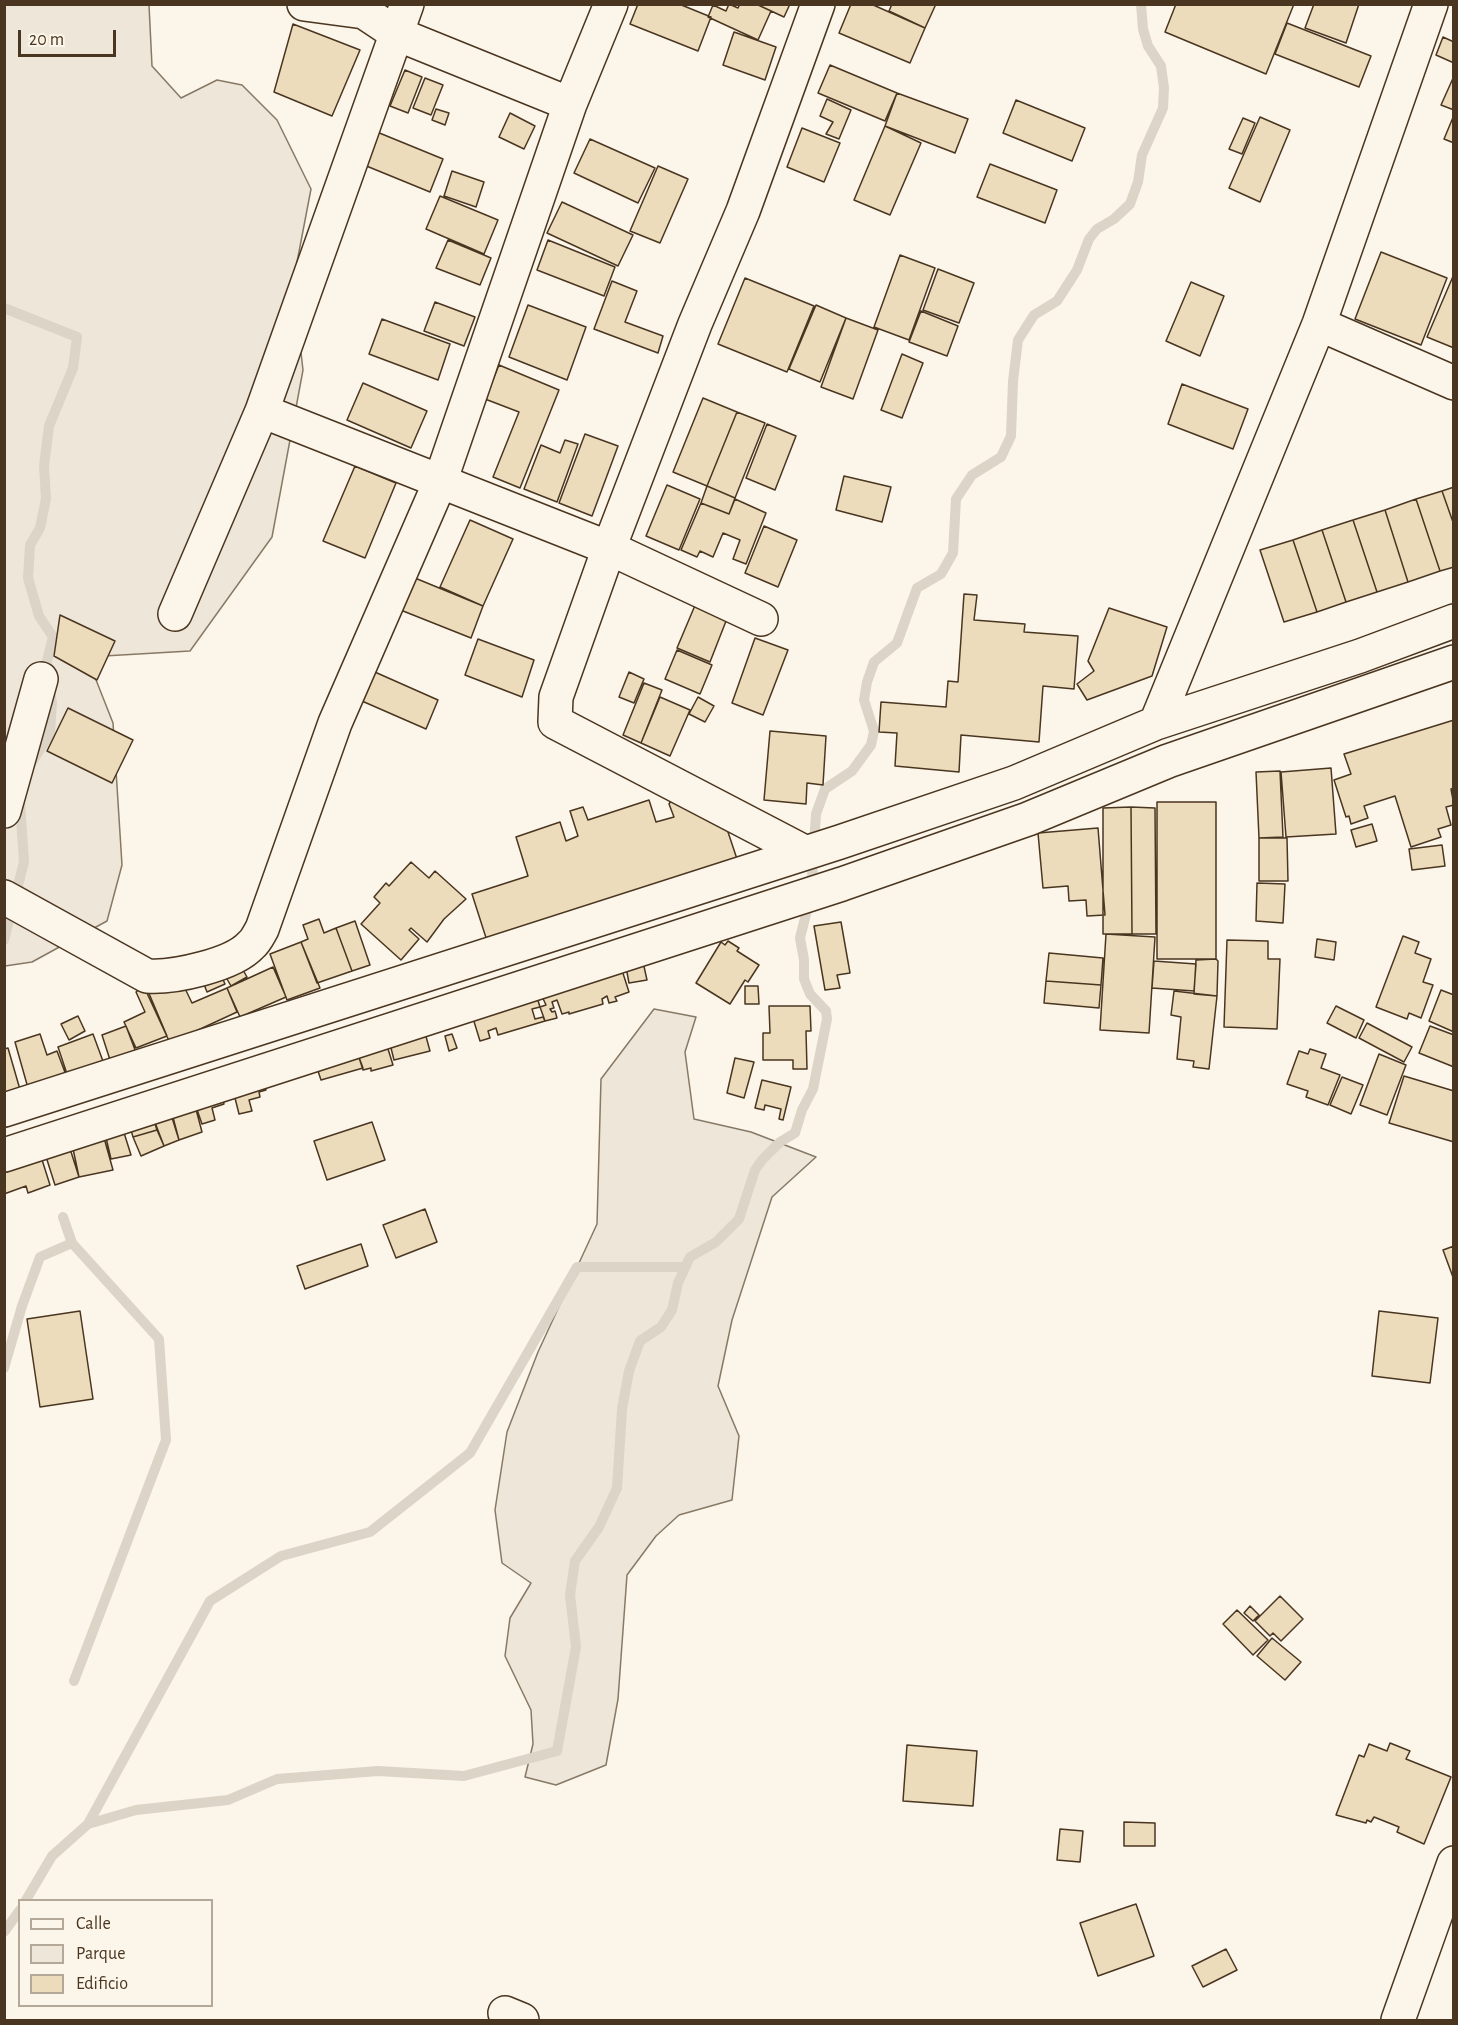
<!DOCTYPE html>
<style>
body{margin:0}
#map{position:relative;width:1458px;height:2025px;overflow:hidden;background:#fbf6e9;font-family:"Alegreya Sans",sans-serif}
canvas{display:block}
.frame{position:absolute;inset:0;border:6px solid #4a3520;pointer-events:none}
.legend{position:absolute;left:18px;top:1899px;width:195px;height:108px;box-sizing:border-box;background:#fbf6e9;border:2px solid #b4a999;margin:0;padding:8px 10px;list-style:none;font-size:18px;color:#4a3520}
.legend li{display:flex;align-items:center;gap:12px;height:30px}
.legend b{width:30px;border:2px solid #b4a999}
.scale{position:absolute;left:18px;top:30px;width:98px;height:27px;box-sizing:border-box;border:3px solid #4a3520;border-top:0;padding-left:8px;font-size:18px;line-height:21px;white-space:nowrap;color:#4a3520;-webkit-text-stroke:4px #fbf6e9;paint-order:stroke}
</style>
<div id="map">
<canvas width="1458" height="2025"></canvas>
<div class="frame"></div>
<ul class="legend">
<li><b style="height:8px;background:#fbf6e9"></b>Calle</li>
<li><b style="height:16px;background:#ede6d9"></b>Parque</li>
<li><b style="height:16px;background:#ecdcbc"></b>Edificio</li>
</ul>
<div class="scale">20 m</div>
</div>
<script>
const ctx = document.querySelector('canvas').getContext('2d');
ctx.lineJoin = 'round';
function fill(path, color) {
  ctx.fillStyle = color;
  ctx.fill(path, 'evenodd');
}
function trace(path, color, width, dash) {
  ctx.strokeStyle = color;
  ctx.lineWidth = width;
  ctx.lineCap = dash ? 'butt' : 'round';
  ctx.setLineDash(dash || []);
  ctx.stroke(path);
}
const green = new Path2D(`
 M5,5h144l3,61 29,32 36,-18 25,5 35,35 34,69 -18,94 10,87 -31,167 -82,114 -103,6 26,66 9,142 -15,56 -75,41 -27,4z
 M654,1009l42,8 -11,35 9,67 57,13 65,25 -44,40 -40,123 -14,66 21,50 -7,64 -53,15 -23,21 -29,39 -9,124 -12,66 -50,20 -31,-8 8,-33 -2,-34 -26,-54 5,-38 21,-35 -29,-20 -7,-53 12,-78 31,-80 59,-128 4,-145z`);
const stream = new Path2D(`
 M4,308l73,29 -4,31 -24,58 -5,40 2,33 -6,29 -10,17 -2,33 11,38 14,21 -8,32 7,33 -2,31 -19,31
 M4,940l20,-78 -4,-60
 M72,1243l87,96 7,101 -92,241
 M4,1368l18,-62 18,-49 32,-14 -9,-26
 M88,1824l122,-223 71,-45 89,-24 100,-79 107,-186h107
 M26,1900l26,-44 36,-32 48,-14 92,-10 49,-21 101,-8 86,5 93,-25 19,-104 -6,-52 5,-34 24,-34 18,-39 5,-79 7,-38 11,-30 21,-14 11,-17 6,-27 12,-26 26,-15 23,-23 16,-49 7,-10 18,-18 15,-9 7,-23 11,-21 14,-70 -1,-8 -16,-17 -6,-15v-19l-4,-22 11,-44 5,-80 9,-25 27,-18 19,-26 3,-14 -10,-31 3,-18 7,-20 23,-19 20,-55 24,-14 12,-21 3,-54 16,-24 29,-18 10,-21 2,-55 5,-41 16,-25 23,-14 20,-31 12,-31 8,-10 17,-10 16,-15 8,-22 4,-27 21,-47 1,-20 -3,-22 -13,-20 -5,-17 -2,-25
 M4,1932l16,-22`);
const building = new Path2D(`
 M638,4h41l32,13 -13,34 -68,-27z
 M729,4l9,4 2,-4h16l15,7 -13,29 -50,-23 5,-12 13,6z
 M756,4h34l-6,13z
 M851,4h20l54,24 -15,35 -71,-30z
 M892,4h44l-11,24 -36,-17z
 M1176,4h118l-28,70 -101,-42z
 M1314,4h45l-13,39 -41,-15z
 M1287,23l84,33 -12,31 -84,-33z
 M293,24l67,26 -28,66 -58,-24z
 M734,32l42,15 -11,33 -42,-15z
 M1443,37l11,5v21l-18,-8z
 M830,65l67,28 -12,28 -67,-28z
 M405,70l17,7 -14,36 -18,-7z
 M1454,76v34l-13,-5z
 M425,78l18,7 -12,30 -18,-7z
 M897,93l71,26 -13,34 -70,-27z
 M827,99l24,11 -12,29 -13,-5 7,-12 -13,-6z
 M1016,100l69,28 -13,33 -69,-28z
 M436,109l13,4 -4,12 -13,-5z
 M510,113l25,13 -11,23 -25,-12z
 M1454,115v28l-10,-4z
 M1260,117l30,13 -30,72 -31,-14z
 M1243,118l12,5 -13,31 -13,-5z
 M885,126l36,17 -31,72 -36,-15z
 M802,128l38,15 -16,39 -37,-15z
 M377,132l66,27 -13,33 -66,-27z
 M590,139l65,29 -17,35 -64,-30z
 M990,164l67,26 -12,33 -68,-26z
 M658,166l30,13 -28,64 -30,-12z
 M452,171l32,11 -8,25 -32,-11z
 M440,196l58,24 -14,34 -58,-25z
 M562,202l71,33 -15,31 -71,-33z
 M448,240l43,18 -11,27 -44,-17z
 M548,240l67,27 -11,29 -67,-26z
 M1381,252l66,26 -26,67 -66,-26z
 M900,255l35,13 -26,72 -35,-13z
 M938,269l36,14 -15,40 -36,-13z
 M1454,274v74l-27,-11z
 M745,278l69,28 -27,66 -69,-28z
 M612,281l25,10 -12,31 38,14 -5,17 -64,-24z
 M1191,282l33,14 -24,60 -34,-15z
 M435,302l40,15 -11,29 -40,-15z
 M528,305l58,22 -19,53 -58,-23z
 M816,305l30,13 -26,64 -31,-13z
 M921,311l37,15 -11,30 -38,-14z
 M846,318l32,12 -25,69 -32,-12z
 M382,319l68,25 -12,36 -69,-26z
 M902,354l21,9 -21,55 -21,-8z
 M499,365l60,25 -39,98 -27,-11 26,-65 -34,-13z
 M363,383l64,28 -16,37 -64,-28z
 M1182,384l66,25 -15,40 -65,-25z
 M703,398l34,14 -30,74 -34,-14z
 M737,412l28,11 -30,75 -28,-12z
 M767,424l29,12 -21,54 -29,-12z
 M585,434l33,12 -26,70 -33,-13z
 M565,440l13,4 -21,58 -33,-13 17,-44 19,8z
 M355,466l41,17 -31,75 -42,-17z
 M844,476l47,11 -9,35 -46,-12z
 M667,485l33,14 -21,51 -33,-14z
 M707,486l28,12 -6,16 -28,-11z
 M1454,487v38l-12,-34z
 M1442,491l12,34v42l-14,4 -24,-72z
 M735,499l31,14 -20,51 -13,-5 7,-19 -17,-7 -10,24 -13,-6 -3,6 -16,-7 20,-47 28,11z
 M1416,499l24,72 -32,11 -23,-72z
 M1385,510l23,72 -31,10 -24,-72z
 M470,520l43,19 -30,67 -43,-19z
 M1353,520l24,72 -31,10 -24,-72z
 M764,526l33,14 -19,47 -33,-14z
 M1322,530l24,72 -29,10 -24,-72z
 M1293,540l24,72 -33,10 -24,-72z
 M410,576l73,30 -12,32 -73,-29z
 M964,594l13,1 -3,25 51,4 -1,8 54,4 -4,53 -31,-3 -4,56 -78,-7 -2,37 -64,-6 2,-33 -18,-1 2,-30 65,5 2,-26 10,1z
 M696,603l32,13 -18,46 -33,-14z
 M1109,608l58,19 -15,49 -65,24 -10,-16 17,-13 -6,-10z
 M60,615l55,26 -18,39 -43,-24z
 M755,638l33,12 -25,65 -31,-12z
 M478,639l56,21 -12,37 -57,-22z
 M677,650l35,15 -12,29 -35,-15z
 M368,669l70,31 -12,29 -71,-31z
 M629,672l15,7 -10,24 -15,-6z
 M644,683l18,7 -21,53 -18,-8z
 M660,697l30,13 -20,46 -29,-13z
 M698,697l16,9 -9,16 -16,-8z
 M68,708l65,32 -21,43 -65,-32z
 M1454,720v68l-3,1 3,16 -8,2 5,18 -13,4 3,8 -30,10 -16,-51 -31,10 4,12 -17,6 -2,-8 -3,1 -12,-37 17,-6 -7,-20z
 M770,731l56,5 -3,49 -16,-2 -1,21 -42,-4z
 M1331,768l5,66 -50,3 -5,-65z
 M1280,771l3,66 -24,1 -3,-66z
 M677,791l67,36 -16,5 10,30 -250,82 -16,-50 56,-18 -12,-39 44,-15 6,19 12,-5 -8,-25 13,-4 5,13 61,-20 7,22 18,-5 -5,-13z
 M1157,802h59v157h-59z
 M1131,807l24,1 1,126h-24z
 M1131,807l1,127h-29v-126z
 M1372,824l5,17 -21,6 -5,-17z
 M1098,828l7,87 -18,1 -1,-16 -17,1 -1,-15 -25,2 -5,-55z
 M1259,838h28l1,43h-29z
 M1442,845l3,21 -33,4 -3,-21z
 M411,862l18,16 6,-7 31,28 -22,20 -17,23 -16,-14 -2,2 10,9 -18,21 -40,-36 19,-21 -6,-6 12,-14 3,3z
 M1257,883l28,1 -2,39 -27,-2z
 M319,919l5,14 12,-5 16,43 -35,12 -16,-41 7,-3 -5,-14z
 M355,921l15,44 -18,6 -16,-43z
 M841,922l9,51 -13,2 3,13 -15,2 -11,-64z
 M1106,934l49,3 -6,96 -49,-3z
 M1403,936l16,6 -4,11 16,6 -8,23 10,3 -12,33 -12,-5 -2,6 -31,-12z
 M1317,939l19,3 -2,18 -19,-3z
 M1227,940l41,1v18h12l-3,70 -53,-2z
 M728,941l11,7 -2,3 22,14 -11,17 -3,-2 -15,24 -34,-21 25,-41 4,3z
 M301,942l19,46 -33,12 -17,-46z
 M641,953l6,27 -18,3 -5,-27z
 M1049,953l54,5 -2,27 -55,-4z
 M1216,959l2,2 -1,35 -23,-2 2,-34z
 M1154,961l42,3 -2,27 -42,-3z
 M239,963l8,14 -16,9 -8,-14z
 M620,964l9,28 -14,5 2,4 -8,2 -2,-7 -5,3 1,5 -34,10v-2l-7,2 -5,-14 -5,2 2,6 -4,1 2,3 3,-1 2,7 -12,3 -5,-14 6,-2 -6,-13z
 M217,966l8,18 -18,8 -7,-18z
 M273,967l13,30 -46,20 -13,-29z
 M179,976l13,27 35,-15 10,24 -67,31 -24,-52z
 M1046,981l55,4 -2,23 -55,-5z
 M145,984l22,52 -31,12 -12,-26 21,-10 -9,-20z
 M745,986h13l1,18h-14z
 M1441,990l13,5v37l-25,-11z
 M535,991l5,16 -8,2 3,10 8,-2 2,4 -47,14 -2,-7 -8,3 2,7 -10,3 -8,-26z
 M1174,991l43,5 -8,73 -16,-2 1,-6 -17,-2 4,-42 -10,-2z
 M769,1006h41l1,25h-5l1,38h-14v-9h-30v-27h7z
 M1336,1006l28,14 -8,18 -29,-15z
 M78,1016l7,15 -16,9 -8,-16z
 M422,1022l8,29 -36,9 -7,-28z
 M1367,1023l45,24 -8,15 -45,-24z
 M126,1026l11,29 -26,8 -9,-28z
 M1430,1026l24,9v32l-35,-14z
 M383,1033l10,32 -22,6v-3l-8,2 -9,-28z
 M40,1034l7,21 10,-4 9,24 -38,13 -13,-46z
 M93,1034l11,30 -36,13 -10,-30z
 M452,1034l5,14 -8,3 -4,-15z
 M354,1044l9,24 -42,12 -3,-9 -21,6z
 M8,1048l13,45 -17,4v-48z
 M1310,1049l16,5 -5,14 19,7 -12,30 -22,-8 2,-6 -21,-7 12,-33 9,3z
 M1379,1054l27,11 -19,50 -27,-10z
 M735,1058l19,4 -10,36 -17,-5z
 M262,1076l4,14 -7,2 1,5 -11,3 3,11 -13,3 -4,-16 -12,3z
 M1404,1076l50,15v51l-65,-19z
 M1342,1077l21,8 -12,29 -21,-9z
 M762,1080l29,7 -8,33 -4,-1 2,-10 -16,-4 -1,5 -9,-2z
 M219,1087l5,17 -12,4 3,12 -13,4 -9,-26z
 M193,1098l9,34 -23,8 -9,-34z
 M169,1108l10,32 -15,6 -13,-34z
 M151,1112l6,18 -24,7 -6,-21z
 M120,1120l11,35 -20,4 -8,-34z
 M372,1122l13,38 -58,20 -13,-39z
 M101,1127l12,43 -34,7 -7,-33z
 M157,1130l7,16 -23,10 -8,-19z
 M66,1136l13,41 -24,8 -13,-41z
 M38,1147l12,38 -22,8 -2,-7 -22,8v-31z
 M425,1209l12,33 -41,16 -13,-33z
 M361,1244l7,22 -63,23 -8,-23z
 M1454,1246v34l-11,-30z
 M80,1311l13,88 -53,8 -13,-88z
 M1379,1311l59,7 -8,65 -58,-7z
 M1280,1596l23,23 -22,22 -8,-8 -3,3 -15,-15z
 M1250,1606l9,9 -6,6 -9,-8z
 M1237,1610l31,30 -15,15 -30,-31z
 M1272,1638l29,24 -16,18 -28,-24z
 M1390,1743l20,8 -4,8 45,18 -27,67 -27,-12 2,-5 -25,-10 -3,5 -4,-2 -1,3 -30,-8 23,-60 5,2 5,-13 18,7z
 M907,1745l70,6 -4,55 -70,-5z
 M1124,1822l31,1v23h-31z
 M1060,1829l23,2 -3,31 -23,-2z
 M1136,1904l18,52 -56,20 -18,-53z
 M1226,1949l11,21 -34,17 -11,-21z`);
const minor = new Path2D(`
 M304,4l60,8 33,22 173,70
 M1319,324l135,59
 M262,411l347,137 152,71
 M175,614l87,-203 145,-407
 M1156,723l163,-399 112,-320
 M4,811l37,-132
 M806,853l-251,-131 1,-25 53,-149 86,-224 48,-113 75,-207
 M4,897l143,79c26,2 86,-11 104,-31 5,-4 8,-11 11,-16l73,-206 105,-241 130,-378 41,-100
 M4,1110l836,-268 174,-59 142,-60 204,-67 94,-35
 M4,1155l838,-271 186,-65 140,-58 286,-99
 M505,2013l17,7
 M1398,2020l56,-157`);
fill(green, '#ede6d9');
trace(green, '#887966', 1.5);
trace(stream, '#dcd4c6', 10);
fill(building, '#ecdcbc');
trace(building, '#4a3520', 1.5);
trace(minor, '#4a3520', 36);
trace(minor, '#fbf6e9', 33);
</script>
